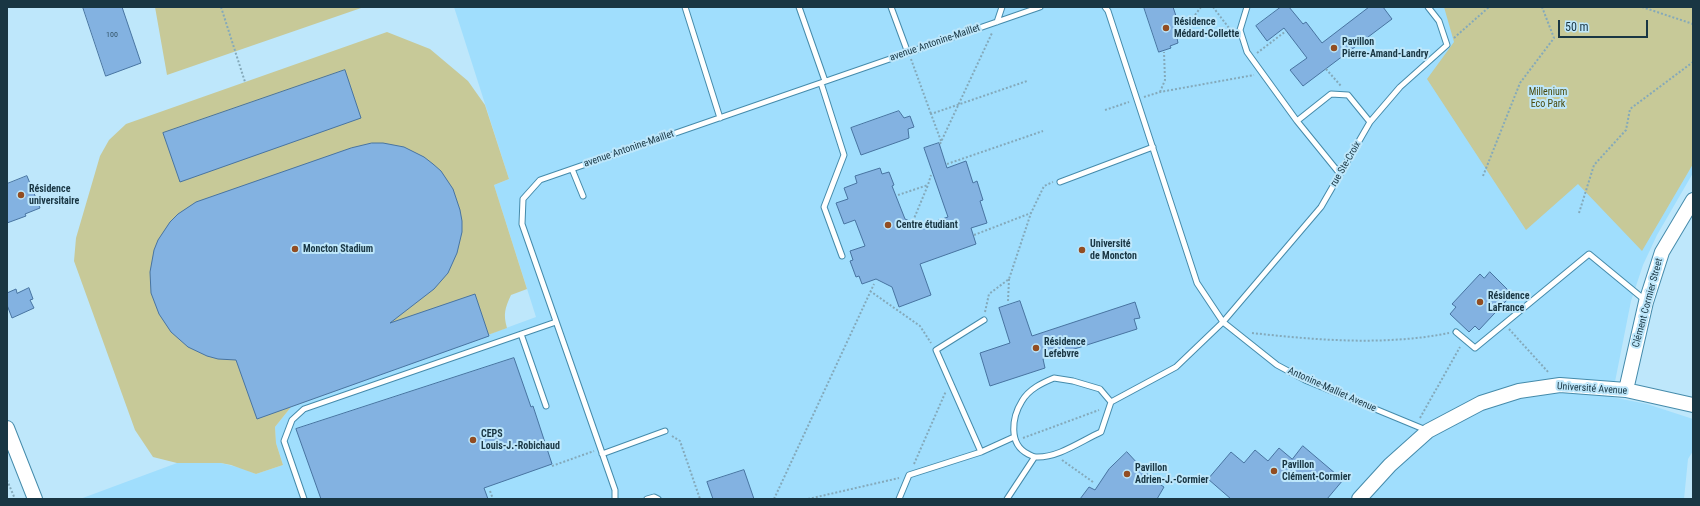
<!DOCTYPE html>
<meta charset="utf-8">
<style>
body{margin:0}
#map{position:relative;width:1700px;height:506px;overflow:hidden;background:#bee7fb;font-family:"Roboto Condensed",sans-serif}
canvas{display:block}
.frame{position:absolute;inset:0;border:8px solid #193643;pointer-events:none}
.scale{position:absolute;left:1558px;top:20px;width:90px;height:18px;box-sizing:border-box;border:2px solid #193643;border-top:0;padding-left:5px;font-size:12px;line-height:14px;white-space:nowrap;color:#193643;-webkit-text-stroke:3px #bee7fb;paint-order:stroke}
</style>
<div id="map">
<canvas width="1700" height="506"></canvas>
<div class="frame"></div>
<div class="scale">50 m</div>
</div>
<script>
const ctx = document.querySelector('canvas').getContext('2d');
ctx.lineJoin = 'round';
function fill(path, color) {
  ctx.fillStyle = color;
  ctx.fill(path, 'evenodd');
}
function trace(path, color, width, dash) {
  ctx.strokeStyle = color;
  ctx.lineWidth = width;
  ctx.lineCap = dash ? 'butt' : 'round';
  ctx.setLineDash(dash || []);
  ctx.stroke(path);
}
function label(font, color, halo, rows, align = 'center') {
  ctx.font = font + ' "Roboto Condensed",sans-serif';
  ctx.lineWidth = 4;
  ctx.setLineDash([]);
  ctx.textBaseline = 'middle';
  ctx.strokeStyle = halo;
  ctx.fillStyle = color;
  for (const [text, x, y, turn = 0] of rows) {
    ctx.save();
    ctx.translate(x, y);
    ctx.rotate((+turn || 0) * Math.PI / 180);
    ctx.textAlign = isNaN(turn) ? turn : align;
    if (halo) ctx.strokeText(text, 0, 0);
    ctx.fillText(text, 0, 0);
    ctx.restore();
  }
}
const built = new Path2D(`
 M454,7h1239v166l-36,62 -14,30 -12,36 -19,96 35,7 46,15v32l-5,8 -4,40h-1604l97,-36h44l20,5 15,6 27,-9 -7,-22 -1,-16 16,-20 245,-90 -42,-132 15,-6z`);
const green = new Path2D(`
 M155,7h209l-197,68z
 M1444,7h249v157l-51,87 -64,-67 -52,46 -99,-151 27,-37z
 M387,32l43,17 38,32 17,24 24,74 -15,6 33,104 -16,6c-6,13 -8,19 -4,33l-216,79 -16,20 1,16 7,22 -27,9 -25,-9 -10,-2h-44l-24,-6 -18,-27 -61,-169 2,-23 24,-82 9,-16 17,-16z`);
const building = new Path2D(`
 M83,7h39l19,56 -35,13z
 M1144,7h29l8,24 -1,1 1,4 -4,2 1,5 -8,3 1,2 -12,4z
 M1281,7h8l14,17 3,-2 16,21 47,-36h14l9,12 -89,67 -13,-16 17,-12 -23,-30 -17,13 -11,-15z
 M345,70l16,48 -181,64 -17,-49z
 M899,111l5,7 6,-2 4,11 -6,2 1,9 -48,17 -10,-27z
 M372,143h11l21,4 20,10 9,7 8,7 12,18 7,21 2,11v11l-5,21 -9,20 -14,16 -44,34 85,-29 14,42 -232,83 -21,-59 -18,-1 -11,-3 -19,-9 -17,-15 -12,-18 -8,-21 -1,-21 4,-22 4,-10 12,-18 8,-8 18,-12 155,-54z
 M939,143l8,25 19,-7 7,22 4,-2 6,19 -3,1 7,22 -16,5 5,16 -56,20 11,31 -32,12 -7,-20 -16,-8 -14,5 -3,-8 -3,1 -6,-16 3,-1 -3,-9 15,-5 -10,-26 -11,4 -8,-21 12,-4 -4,-11 13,-5 -2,-7 25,-8 2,6 7,-2 5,13 -2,1 13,33 16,7 27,-9 -24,-69z
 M27,176l13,32 -15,6 1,2 -19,7v-39z
 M1490,272l19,19 -6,5 4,4 -28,30 -4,-4 -6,6 -19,-18 6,-7 -4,-3 28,-30 4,4z
 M29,288l4,11 -3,1 4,8 -22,10 -5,-13v-12l9,-4 1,4z
 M1020,301l12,35 103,-34 5,16 -6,1 3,10 -94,30 2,9 -55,18 -10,-33 30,-10 -11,-35z
 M514,358l17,49 2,-1 19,58 -68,24 4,11h-167l-25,-70z
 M1303,446l40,34 -16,19h-96l-23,-20 23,-27 13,11 11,-13 13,11 11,-13 13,11z
 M1127,452l25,27 12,8 -7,12h-77l9,-12 6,3 14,-21z
 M744,470l10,29h-41l-6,-17z`);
const path = new Path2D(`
 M221,7l24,75
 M1213,7l19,25
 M1642,7l51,17
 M1183,31l18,-24
 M1454,38l35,-31
 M1257,53l29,-22
 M911,59l20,55
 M1326,69l15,17
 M1160,92l5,-12 -1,-28
 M1144,97l16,-5 94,-17
 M1105,110l24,-8
 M941,141l-10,-27 96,-33
 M940,144l52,-111
 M947,164l96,-33
 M1483,176l37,-93 34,-45 -12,-31
 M898,195l30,-10
 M1579,213l15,-48 32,-35 4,-21 63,-47
 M913,221l15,-36 3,-10
 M974,235l57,-22 13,-27 9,-4
 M870,291l50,35 11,17
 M1008,301l1,-22
 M985,312l4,-18 20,-15 22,-66
 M1509,329l40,44
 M1252,333c64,7 132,13 197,0
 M1420,418l40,-71
 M672,436l8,5 20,58
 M1023,438l76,-28
 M1062,460l31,22
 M914,464l32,-73
 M552,466l42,-15
 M7,480l8,19
 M490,491l3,8
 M774,499l100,-215
 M808,499l91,-21`);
const lane = new Path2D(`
 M685,7l35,111
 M799,7l26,74
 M891,7l17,46
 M1105,7l3,4 89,272 26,39 54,43 28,15 121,50
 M1247,7l-7,23 7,22 50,69 43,53
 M997,22l5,-15
 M821,83l23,72 -20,52 18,49
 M1297,121l34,-27 17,1 22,27
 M572,169l11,27
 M1060,182l93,-35
 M984,320l-48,30 45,102 33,-15
 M1456,332l19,16 114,-94 57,47
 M521,334l25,72
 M1054,378l19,3 27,8 11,13 -10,30c-20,9 -43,26 -65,25 -3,0 -6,-2 -8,-3 -20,-10 -16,-37 -6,-53 7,-12 20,-18 32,-23z
 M1111,402l65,-35 47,-45 98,-115 49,-85 30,-35 47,-42 -8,-24 -11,-14
 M602,454l63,-23
 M304,499l-20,-58 8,-21 12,-11 252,-87
 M615,499v-9l-93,-266 1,-25 17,-19 500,-173
 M647,499l7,-2 4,2
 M899,499l10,-24 72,-23
 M1007,499l27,-41`);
const secondary = new Path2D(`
 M1626,390l20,-88 16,-50 31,-52
 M7,428l28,71
 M1359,499l31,-34 38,-34 53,-28 38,-12 41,-6 66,5 67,15`);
const markers = [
 [1166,28,4,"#924d22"],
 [1334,48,4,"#924d22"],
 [21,195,4,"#924d22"],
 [888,225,4,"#924d22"],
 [295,249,4,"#924d22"],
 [1082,250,4,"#924d22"],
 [1480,302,4,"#924d22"],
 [1036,348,4,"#924d22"],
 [473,440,4,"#924d22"],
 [1274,471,4,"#924d22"],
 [1127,474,4,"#924d22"]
];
const numberNames = [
 ["100",112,35]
];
const poiNames = [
 ["Résidence",1174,22],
 ["Médard-Collette",1174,34],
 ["Pavillon",1342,42],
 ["Pierre-Amand-Landry",1342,54],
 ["Résidence",29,189],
 ["universitaire",29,201],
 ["Centre étudiant",896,225],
 ["Université",1090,244],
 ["de Moncton",1090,256],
 ["Moncton Stadium",303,249],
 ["Résidence",1488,296],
 ["LaFrance",1488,308],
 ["Résidence",1044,342],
 ["Lefebvre",1044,354],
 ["CEPS",481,434],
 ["Louis-J.-Robichaud",481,446],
 ["Pavillon",1282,465],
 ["Clément-Cormier",1282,477],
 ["Pavillon",1135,468],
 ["Adrien-J.-Cormier",1135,480]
];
const streetNames = [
 ["avenue Antonine-Maillet",935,43,-19],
 ["avenue Antonine-Maillet",629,149,-19],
 ["rue Ste-Croix",1346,164,-60],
 ["Clément Cormier Street",1648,303,-75],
 ["Université Avenue",1592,389,4],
 ["Antonine-Malliet Avenue",1332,390,24]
];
const parkNames = [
 ["Millenium",1548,92],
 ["Eco Park",1548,104]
];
fill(built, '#a0defd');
fill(green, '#c7c998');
fill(building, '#83b2e1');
trace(building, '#4874a1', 1);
trace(lane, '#458bab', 7);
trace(secondary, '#458bab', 16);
trace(path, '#84a9ba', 2, [2, 2]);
trace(lane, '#fff', 5);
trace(secondary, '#fff', 14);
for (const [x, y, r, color] of markers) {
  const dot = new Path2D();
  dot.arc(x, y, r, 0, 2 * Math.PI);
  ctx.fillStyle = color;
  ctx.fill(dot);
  trace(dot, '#bee7fb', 1.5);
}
label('8px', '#34556a', null, numberNames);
label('bold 10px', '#193643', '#bee7fb', poiNames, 'left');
label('10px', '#193643', '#bee7fb', streetNames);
label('10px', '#4a4b0e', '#bee7fb', parkNames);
</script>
